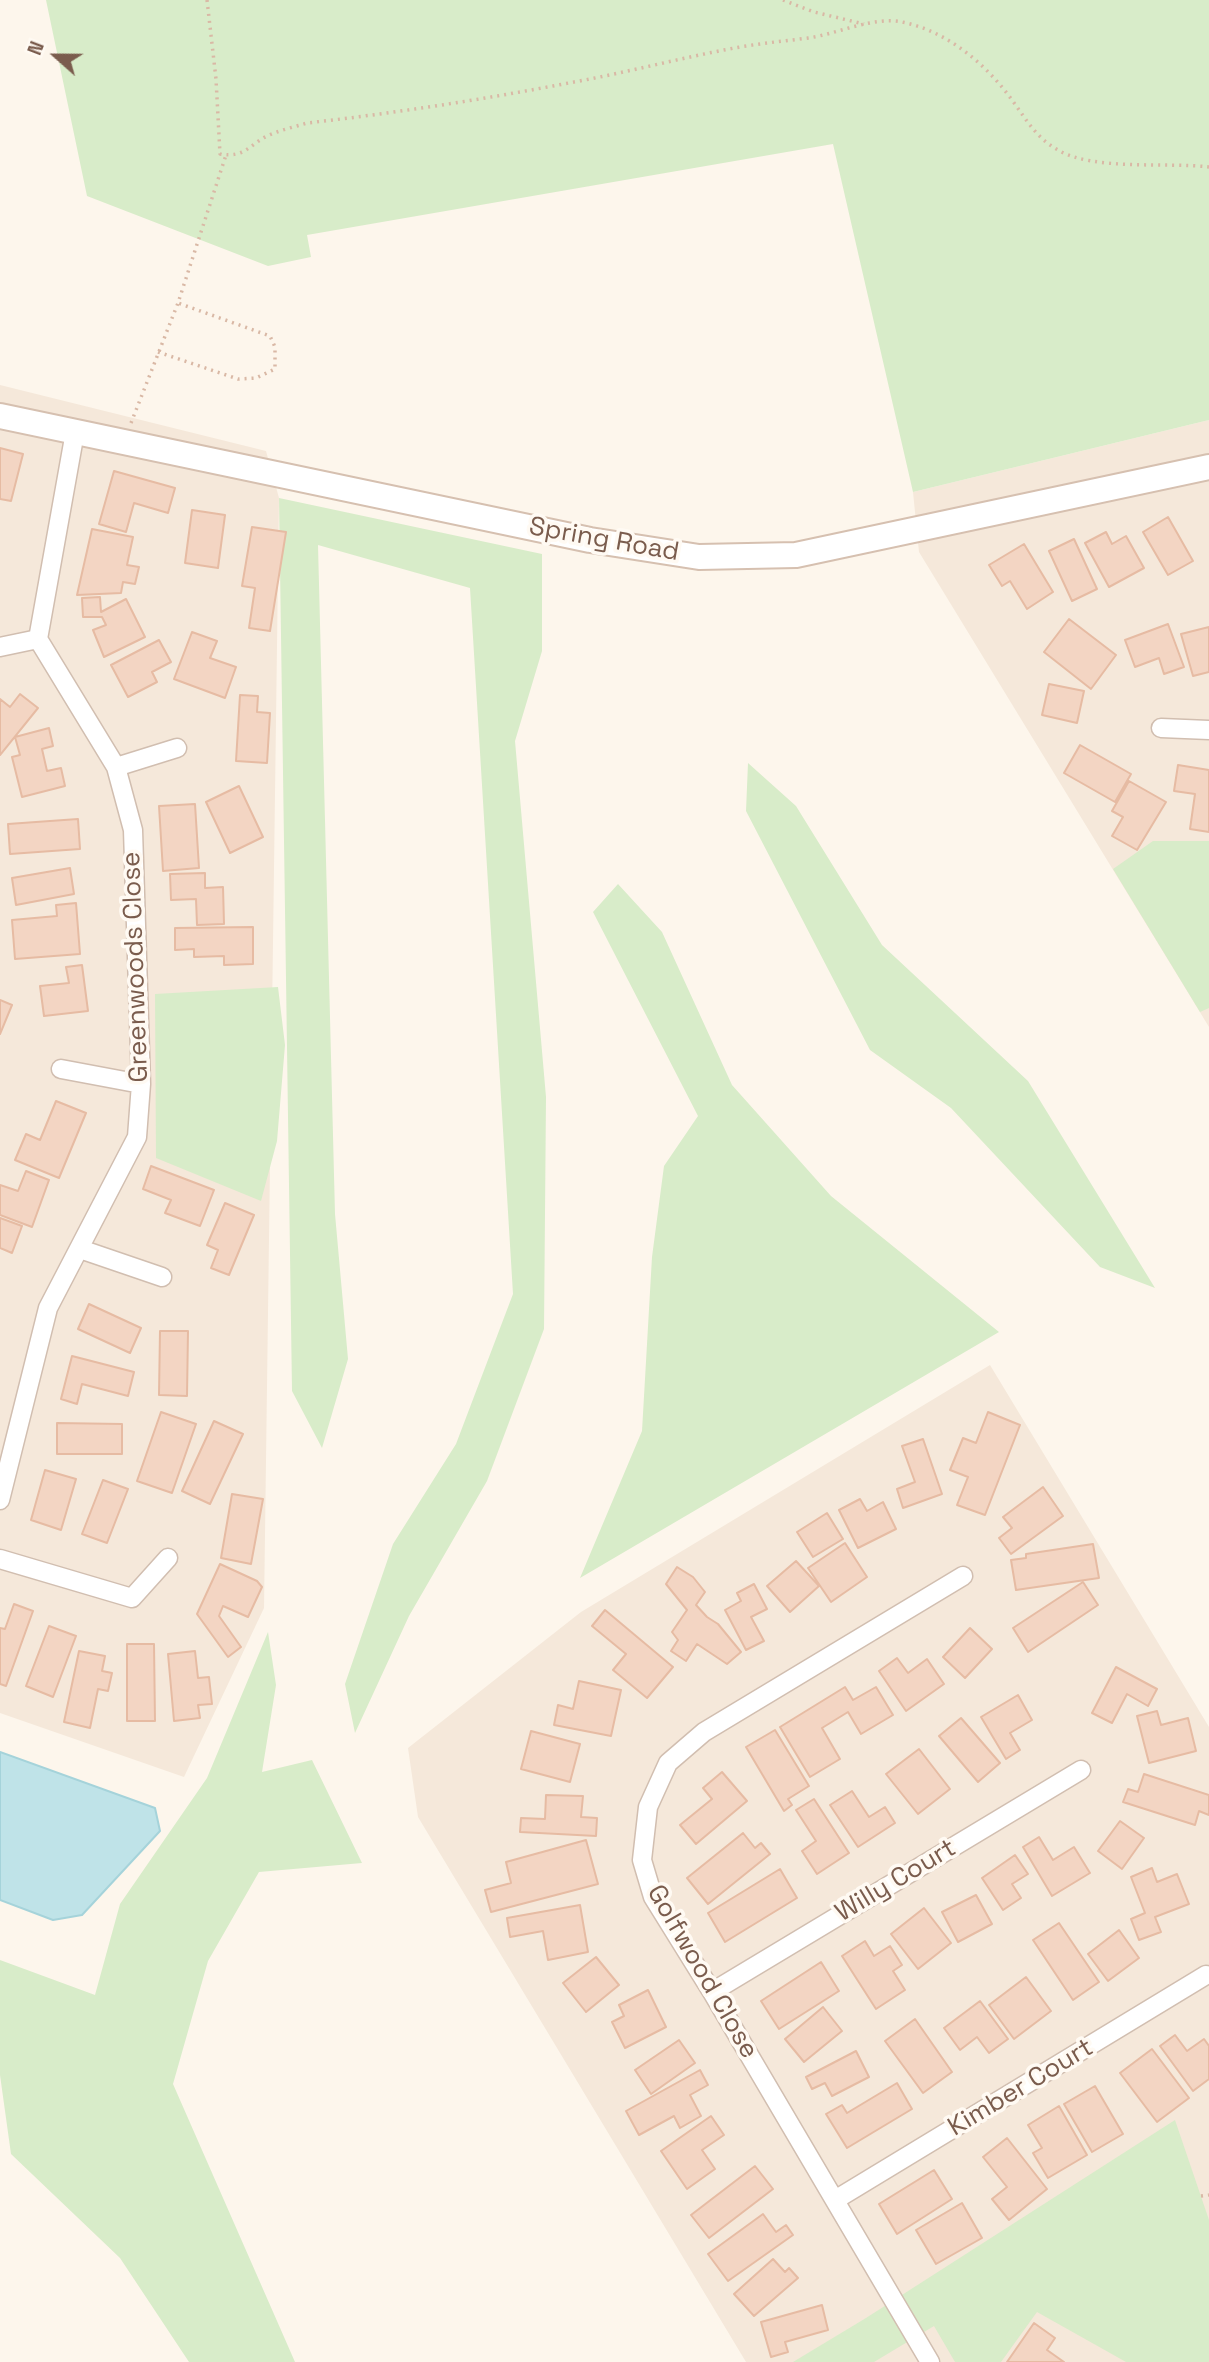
<!DOCTYPE html>
<style>
body{margin:0}
#map{position:relative;width:1209px;height:2362px;overflow:hidden;background:#fdf6ec;font-family:"Space Grotesk",sans-serif}
canvas{display:block}
.north{position:absolute;left:21px;top:21px;width:70px;height:70px;-webkit-text-stroke:5px #fffaf3;paint-order:stroke;rotate:291deg;font-size:19px;font-weight:700;line-height:28px;text-align:center;color:#7a5c4d}
.north::after{content:'';display:block;margin:auto;width:24px;height:32px;background:#7a5c4d;clip-path:polygon(50% 0,100% 100%,50% 72%,0 100%)}
</style>
<div id="map">
<canvas width="1209" height="2362"></canvas>
<div class="north">N</div>
</div>
<script>
const ctx = document.querySelector('canvas').getContext('2d');
ctx.lineJoin = 'round';
function fill(path, color) {
  ctx.fillStyle = color;
  ctx.fill(path, 'evenodd');
}
function trace(path, color, width, dash) {
  ctx.strokeStyle = color;
  ctx.lineWidth = width;
  ctx.lineCap = dash ? 'butt' : 'round';
  ctx.setLineDash(dash || []);
  ctx.stroke(path);
}
function label(font, color, halo, rows, align = 'center') {
  ctx.font = font + ' "Space Grotesk",sans-serif';
  ctx.lineWidth = 7;
  ctx.setLineDash([]);
  ctx.textBaseline = 'middle';
  ctx.strokeStyle = halo;
  ctx.fillStyle = color;
  for (const [text, x, y, turn = 0] of rows) {
    ctx.save();
    ctx.translate(x, y);
    ctx.rotate((+turn || 0) * Math.PI / 180);
    ctx.textAlign = isNaN(turn) ? turn : align;
    if (halo) ctx.strokeText(text, 0, 0);
    ctx.fillText(text, 0, 0);
    ctx.restore();
  }
}
const residential = new Path2D(`
 M0,385l266,66 13,47 -15,1110 -80,169 -184,-64z
 M1209,420v607l-290,-475 -6,-60z
 M990,1365l219,362v635h-463l-328,-545 -10,-69 173,-136z`);
const green = new Path2D(`
 M46,0h1163v420l-296,72 -80,-348 -526,91 4,22 -43,9 -181,-70z
 M279,498l263,56v97l-27,90 31,356 -2,232 -57,152 -78,135 -54,117 -10,-49 48,-140 63,-100 57,-150 -43,-706 -152,-43 17,669 13,145 -26,89 -30,-57z
 M748,763l48,43 86,139 146,136 127,207 -55,-21 -149,-159 -81,-58 -124,-239z
 M1153,841h56v167l-9,4 -87,-143z
 M618,884l44,48 70,153 99,111 168,136 -419,246 62,-147 10,-174 12,-91 34,-50 -105,-204z
 M278,987l7,58 -8,96 -16,60 -105,-43 -1,-164z
 M268,1632l8,53 -14,87 50,-12 50,103 -103,9 -51,89 -35,123 122,278h-106l-69,-104 -109,-104 -11,-79v-115l95,35 25,-91 87,-126z
 M1175,2120l34,100v142h-83l-89,-50 -36,50h-46l-21,-36 -60,36h-81l73,-44z`);
const water = new Path2D(`
 M0,1752l155,56 5,23 -78,84 -29,5 -53,-20z`);
const building = new Path2D(`
 M0,448l23,6 -12,47 -11,-2z
 M114,471l61,17 -7,25 -34,-10 -8,29 -27,-8z
 M192,510l33,5 -7,53 -33,-5z
 M1168,517l25,44 -25,14 -25,-43z
 M252,527l34,5 -16,99 -21,-3 6,-40 -13,-2z
 M92,529l41,8 -6,28 12,2 -4,17 -12,-2 -2,11 -44,2z
 M1106,532l6,12 14,-8 18,32 -35,19 -24,-44z
 M1074,539l23,50 -25,12 -23,-50z
 M1024,544l29,48 -26,17 -17,-28 -8,5 -13,-21z
 M100,597l1,15 25,-13 19,38 -41,20 -11,-27 13,-5 -4,-8h-19l-1,-19z
 M1069,619l47,36 -25,34 -47,-37z
 M1168,624l16,43 -20,7 -5,-16 -24,9 -10,-27z
 M1209,627v45l-16,4 -12,-42z
 M192,632l25,9 -7,17 26,9 -11,31 -51,-19z
 M159,640l12,22 -19,10 5,10 -29,15 -17,-32z
 M1049,684l35,7 -7,32 -35,-8z
 M20,694l18,14 -38,47v-56l10,8z
 M240,695l18,1 -1,16 13,1 -3,50 -31,-2z
 M49,728l4,18 -11,3 5,22 14,-3 4,18 -43,11 -10,-40 8,-2 -5,-18z
 M1080,745l51,29 -16,28 -51,-29z
 M1178,765l31,5v62l-19,-3 5,-35 -21,-3z
 M1129,781l37,21 -29,48 -25,-14 11,-19 -11,-6z
 M239,786l24,51 -33,16 -24,-51z
 M195,804l4,64 -36,3 -4,-65z
 M78,819l2,30 -70,5 -2,-30z
 M70,868l4,26 -58,11 -4,-27z
 M205,873v15l18,-1 1,37 -27,1 -1,-26 -25,1 -1,-26z
 M76,903l4,51 -65,5 -3,-39 45,-4 -1,-11z
 M253,927v37l-29,1v-9l-30,1v-8l-19,1v-22z
 M82,965l6,46 -44,5 -4,-30 29,-3 -3,-16z
 M0,1000l12,5 -12,29z
 M56,1101l30,12 -27,65 -44,-18 11,-26 14,6z
 M151,1166l63,24 -14,36 -35,-13 6,-13 -28,-11z
 M26,1171l23,9 -17,47 -32,-12v-30l18,6z
 M225,1203l29,12 -25,60 -18,-7 7,-18 -11,-5z
 M0,1218l22,8 -10,27 -12,-5z
 M89,1304l52,24 -11,25 -52,-24z
 M160,1331h28l-1,65 -28,-1z
 M72,1356l62,16 -6,24 -46,-12 -5,20 -16,-5z
 M161,1412l35,12 -24,69 -35,-12z
 M988,1412l32,13 -35,90 -28,-10 11,-28 -18,-7 13,-32 13,5z
 M214,1421l29,13 -33,70 -28,-13z
 M57,1423l65,1v30h-65z
 M923,1439l19,55 -39,14 -6,-19 18,-7 -13,-36z
 M45,1470l31,9 -15,51 -30,-10z
 M103,1480l25,9 -21,54 -25,-9z
 M1043,1487l20,29 -52,38 -12,-16 13,-10 -9,-11z
 M232,1494l31,5 -12,65 -30,-6z
 M860,1499l7,12 16,-9 13,27 -38,19 -19,-38z
 M827,1513l16,26 -30,18 -16,-25z
 M845,1543l22,34 -36,25 -23,-34z
 M1093,1544l6,34 -83,12 -5,-30 15,-2v-4z
 M796,1561l23,25 -29,26 -23,-26z
 M220,1564l37,17 5,6 -14,30 -25,-11 -4,10 22,31 -13,10 -31,-43z
 M677,1567l16,10 12,15 -9,13 11,12 11,7 23,28 -14,12 -30,-20 -11,17 -15,-10 7,-11 -6,-8 15,-22 -21,-26z
 M1083,1582l15,23 -70,47 -15,-24z
 M754,1584l13,25 -16,8 13,24 -18,9 -21,-40 16,-9 -4,-8z
 M14,1604l19,7 -27,75 -6,-2v-56l5,1z
 M605,1610l68,57 -26,31 -34,-28 13,-16 -34,-28z
 M49,1626l27,10 -23,61 -27,-11z
 M970,1628l22,21 -27,29 -22,-21z
 M127,1644h27l1,77h-28z
 M79,1651l26,5 -3,15 10,2 -4,18 -10,-2 -8,39 -26,-6z
 M195,1651l3,27 11,-1 3,27 -14,1 2,13 -26,3 -6,-67z
 M897,1658l11,15 19,-14 17,25 -38,27 -27,-40z
 M1116,1667l41,22 -9,17 -21,-12 -15,29 -20,-10z
 M579,1681l42,9 -10,46 -57,-11 4,-20 15,4z
 M845,1687l8,13 23,-13 17,28 -32,19 -13,-22 -26,16 18,31 -30,18 -30,-50z
 M1018,1695l14,25 -22,13 10,17 -14,9 -25,-42z
 M1157,1711l4,14 27,-7 8,33 -47,12 -12,-47z
 M961,1718l39,45 -22,19 -39,-46z
 M775,1730l34,56 -21,13 4,6 -8,6 -38,-64z
 M531,1731l49,13 -10,38 -49,-13z
 M919,1749l31,40 -32,25 -32,-40z
 M722,1772l25,29 -51,43 -16,-19 32,-26 -9,-11z
 M1144,1774l65,21v20l-10,-4 -4,14 -72,-23 5,-13 10,3z
 M852,1791l17,26 16,-10 10,16 -37,24 -28,-42z
 M546,1795l37,1 -2,21 16,1 -1,18 -76,-4 1,-14 24,1z
 M814,1799l35,54 -32,21 -15,-23 14,-10 -20,-31z
 M1120,1821l24,17 -22,31 -24,-18z
 M743,1833l12,15 6,-5 9,11 -62,50 -21,-26z
 M1039,1837l14,23 21,-13 16,26 -38,23 -29,-49z
 M586,1840l12,44 -107,28 -6,-22 26,-7 -5,-21z
 M1015,1855l13,19 -16,10 9,14 -18,12 -21,-32z
 M1152,1868l5,14 20,-8 12,30 -34,13 6,15 -22,8 -8,-21 14,-6 -14,-36z
 M780,1869l17,29 -72,44 -17,-29z
 M976,1895l16,29 -34,18 -16,-30z
 M580,1905l8,47 -40,8 -5,-29 -33,6 -3,-19z
 M924,1908l27,35 -33,26 -27,-35z
 M1059,1923l40,59 -26,18 -40,-60z
 M1119,1930l20,28 -31,23 -20,-27z
 M865,1941l9,15 16,-10 12,19 -9,6 12,19 -29,19 -34,-53z
 M596,1957l23,28 -33,27 -23,-29z
 M821,1962l18,29 -60,38 -18,-28z
 M1026,1977l25,34 -37,28 -25,-34z
 M648,1990l18,37 -41,21 -13,-26 12,-6 -5,-11z
 M980,2001l28,38 -19,14 -12,-16 -17,13 -16,-22z
 M823,2007l19,24 -38,31 -19,-23z
 M915,2019l37,53 -29,21 -38,-52z
 M1175,2035l12,16 17,-12 5,7v33l-16,12 -33,-45z
 M679,2040l16,23 -44,31 -16,-24z
 M1152,2049l37,49 -32,24 -37,-49z
 M856,2051l13,26 -37,19 -7,-13 -13,6 -6,-12z
 M700,2070l8,15 -18,10 11,21 -21,12 -6,-12 -35,19 -13,-24z
 M897,2083l15,26 -65,39 -21,-34 16,-9 5,8z
 M1095,2086l28,48 -31,18 -28,-48z
 M1059,2106l28,49 -39,23 -15,-25 9,-5 -14,-23z
 M711,2116l13,19 -22,15 13,19 -28,20 -26,-38z
 M1007,2138l40,51 -38,31 -17,-21 15,-12 -24,-30z
 M755,2166l18,23 -64,49 -18,-23z
 M934,2170l18,29 -55,35 -18,-30z
 M962,2203l20,35 -46,26 -20,-34z
 M763,2214l13,18 10,-7 7,10 -65,46 -20,-27z
 M773,2259l12,13 4,-4 9,10 -44,38 -20,-22z
 M822,2305l6,25 -43,12 3,10 -17,5 -10,-35z
 M1034,2323l21,15 -8,12 17,12h-57z`);
const path = new Path2D(`
 M207,0l9,79 4,75c25,4 29,-9 47,-18 13,-6 27,-9 40,-13 89,-10 179,-24 267,-41 55,-10 110,-25 166,-35 23,-4 45,-6 68,-9 29,-4 66,-22 94,-16 45,9 84,42 110,78 14,19 24,38 46,50 35,21 109,12 151,17
 M783,0l31,12 50,12
 M158,352l80,27 18,-1 19,-9v-22l-5,-11 -92,-33
 M131,423l47,-120 48,-148
 M1201,2196l8,-1`);
const minor = new Path2D(`
 M0,647l38,-8
 M1161,728l48,2
 M116,767l61,-19
 M61,1069l80,15
 M80,1249l82,28
 M0,1500l48,-192 89,-171 4,-53 -8,-254 -17,-63 -78,-128 37,-207
 M0,1559l132,39 36,-40
 M712,1992l369,-222
 M835,2200l371,-225
 M930,2362l-218,-370 -59,-95 -11,-37 6,-53 20,-44 36,-31 259,-156`);
const secondary = new Path2D(`
 M0,416l590,124 109,17 97,-2 413,-88`);
const streetNames = [
 ["Spring Road",604,540,10],
 ["Greenwoods Close",136,967,-92],
 ["Willy Court",896,1881,-31],
 ["Golfwood Close",702,1972,60],
 ["Kimber Court",1021,2088,-31]
];
fill(residential, '#f5e8da');
fill(green, '#d8ecc9');
fill(water, '#bfe3e8');
trace(water, '#a5d3da', 2);
fill(building, '#f3d5c3');
trace(building, '#e6bba3', 2);
trace(minor, '#d1beb0', 21);
trace(secondary, '#d6c0b0', 28);
trace(path, '#d9b8a5', 3.5, [2, 5]);
trace(minor, '#fff', 18);
trace(secondary, '#fff', 24);
label('26px', '#7a5c4d', '#fffaf3', streetNames);
</script>
